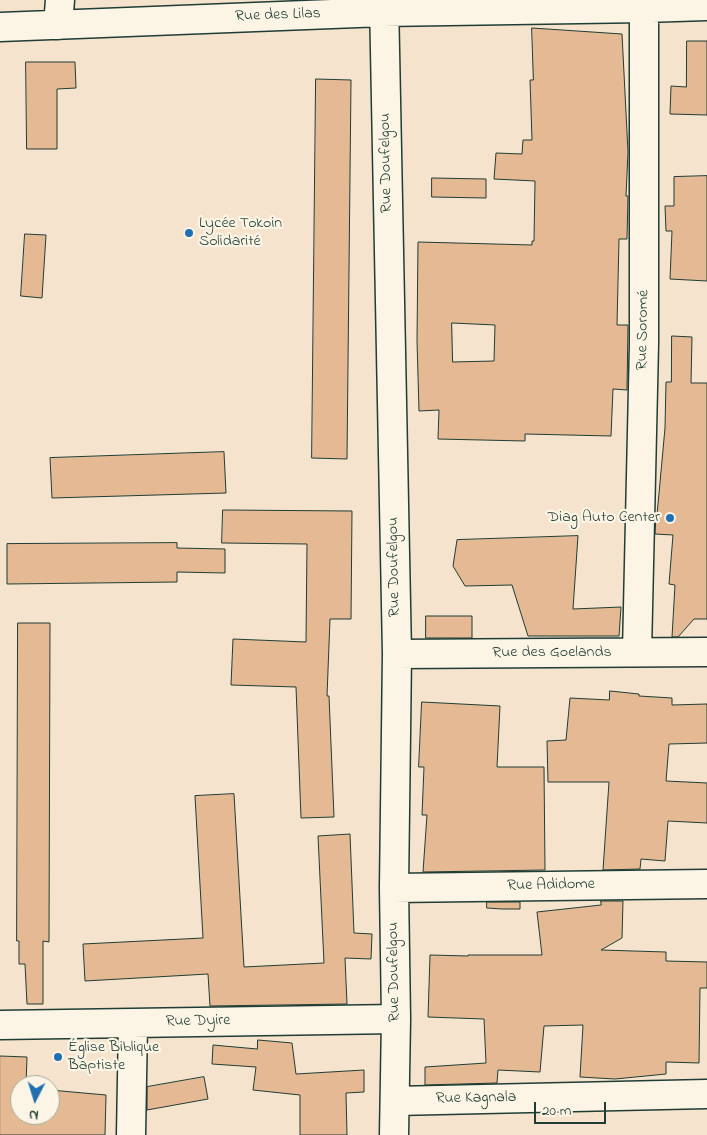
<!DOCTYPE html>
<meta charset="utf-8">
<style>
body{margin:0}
#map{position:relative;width:707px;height:1135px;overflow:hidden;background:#f5e3cd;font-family:"Indie Flower",sans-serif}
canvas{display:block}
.north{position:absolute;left:10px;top:1075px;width:50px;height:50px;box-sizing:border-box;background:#fcf5e5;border:1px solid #a4ab9e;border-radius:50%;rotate:185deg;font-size:14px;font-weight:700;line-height:20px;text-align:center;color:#1f3d34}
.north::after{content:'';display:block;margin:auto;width:18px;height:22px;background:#1f6fb2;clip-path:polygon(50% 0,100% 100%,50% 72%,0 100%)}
.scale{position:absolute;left:534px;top:1102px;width:72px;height:22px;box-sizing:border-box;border:2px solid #1f3d34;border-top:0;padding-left:6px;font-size:15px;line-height:18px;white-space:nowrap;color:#1f3d34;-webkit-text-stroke:4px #fcf5e5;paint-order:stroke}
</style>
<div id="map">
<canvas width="707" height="1135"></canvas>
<div class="north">N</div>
<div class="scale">20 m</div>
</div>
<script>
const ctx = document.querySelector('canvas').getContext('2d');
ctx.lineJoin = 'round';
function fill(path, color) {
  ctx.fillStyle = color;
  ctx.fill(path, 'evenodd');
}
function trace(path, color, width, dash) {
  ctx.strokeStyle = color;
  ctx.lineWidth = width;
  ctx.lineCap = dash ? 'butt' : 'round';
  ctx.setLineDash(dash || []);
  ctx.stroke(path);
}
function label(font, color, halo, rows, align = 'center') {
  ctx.font = font + ' "Indie Flower",sans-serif';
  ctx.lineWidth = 4.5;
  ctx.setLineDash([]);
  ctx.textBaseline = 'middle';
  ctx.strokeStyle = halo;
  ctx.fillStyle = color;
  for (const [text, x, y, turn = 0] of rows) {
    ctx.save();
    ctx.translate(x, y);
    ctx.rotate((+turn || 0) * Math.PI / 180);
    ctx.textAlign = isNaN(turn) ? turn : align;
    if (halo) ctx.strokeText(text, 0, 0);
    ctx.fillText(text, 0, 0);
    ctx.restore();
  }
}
const building = new Path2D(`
 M532,28l90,6 6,118 -2,44h2l-1,43h-8l-2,86h11l-1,65 -14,-1 -2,47 -86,-2v7l-87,-2 1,-29 -20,1 -2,-71 1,-98 114,3v-4h2l1,-60 -41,-2 2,-26 26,1 1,-14h9l-2,-60h3zM452,323l43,2 -1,36 -41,1z
 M687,41h20v74l-37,-1 1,-28 15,1z
 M26,62h49l1,26 -19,1v60h-30z
 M316,79l35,1 -4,379 -35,-1z
 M707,176v105l-37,-2 2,-48h-6l-1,-25h9v-29z
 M432,178l54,1v19l-54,-1z
 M25,234l21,1 -4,63 -21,-2z
 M672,336l20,1 -1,46h16v236h-13l-16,18h-6l3,-52 -6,-1 4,-49 -18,-1 1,-19h1l8,-87 1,-46h5z
 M224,452l2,41 -174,5 -2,-40z
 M223,510l129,1 -1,108h-21l-3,77h2l5,121 -33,1 -5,-131 -65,-2 2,-46 73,3 1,-98 -85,-1z
 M578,536l-5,73 48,-2 -2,29h-91l-16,-51 -47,1 -12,-20 4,-26z
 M177,543v5l48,1v24l-48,-1v10l-170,2v-40z
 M426,616h46v22h-46z
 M18,623h32l-1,319 -6,-1v63h-16l-2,-40h-6v-23h-2z
 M610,691l29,3v2l33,2v7l35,-1v39l-38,1 -3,37 41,2v40l-39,-2 -3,40 -24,-2 -1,10 -37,1 6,-88h-61l-1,-41 19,-1 4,-42 39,2z
 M422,702l78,4 -3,61h47l1,103 -122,2 4,-57h-5l2,-48h-5z
 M234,794l10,173 80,-4 -6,-127 32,-2 4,99 18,1 -1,25 -26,-1 2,46 -137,2 -2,-32 -123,7 -2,-37 120,-6 -8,-142z
 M601,901h22l-1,37 -21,12 65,2v9l41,1v26h-7l-1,75 -33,-1v12l-51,5 -35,-2 3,-52 -39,1 -4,46 -42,-2 -1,13 -72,2v-18l61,-4 -2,-44 -56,-2 2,-62 38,1v-1h74l-5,-43 64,-7z
 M487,902h33v7h-18l-15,-1z
 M258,1040l34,3 4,31 68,-4v22l-18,1 1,42h-47v-40l-47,-5 3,-23 -44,-3 1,-19 44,4z
 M0,1056l27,1 -1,28h-6v30h30v-25l56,5 -1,40h-105z
 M204,1077l4,22 -61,11v-23z`);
const street = new Path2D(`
 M384,0l13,654 -3,234 2,131 -2,116
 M58,25l2,-25
 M0,27l383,-15 261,-4 63,-2
 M637,652l7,-308v-336
 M397,654l310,-2
 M394,888l313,-4
 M0,1025l396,-6
 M395,1101l312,-7
 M131,1135l2,-112`);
const markers = [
 [189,233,5,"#1f6fb2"],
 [670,518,5,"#1f6fb2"],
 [58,1057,5,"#1f6fb2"]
];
const streetNames = [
 ["Rue des Lilas",278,16,-2],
 ["Rue Doufelgou",387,163,-91],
 ["Rue Soromé",644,330,-89],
 ["Rue Doufelgou",395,567,-91],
 ["Rue des Goelands",552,653],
 ["Rue Adidome",551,886,-1],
 ["Rue Doufelgou",395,972,-91],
 ["Rue Dyire",198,1022,-1],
 ["Rue Kagnala",476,1099,-1]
];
const poiNames = [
 ["Lycée Tokoin",199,224],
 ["Solidarité",199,242],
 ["Diag Auto Center",660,518,"right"],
 ["Église Biblique",68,1048],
 ["Baptiste",68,1066]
];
fill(building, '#e4b994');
trace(building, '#1f3d34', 1);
trace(street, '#1f3d34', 31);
trace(street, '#fcf5e5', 28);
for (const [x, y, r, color] of markers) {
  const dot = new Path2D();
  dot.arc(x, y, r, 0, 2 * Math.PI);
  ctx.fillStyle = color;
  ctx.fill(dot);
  trace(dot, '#fcf5e5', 2);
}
label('16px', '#1f3d34', '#fcf5e5', streetNames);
label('16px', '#1f3d34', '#fcf5e5', poiNames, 'left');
</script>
